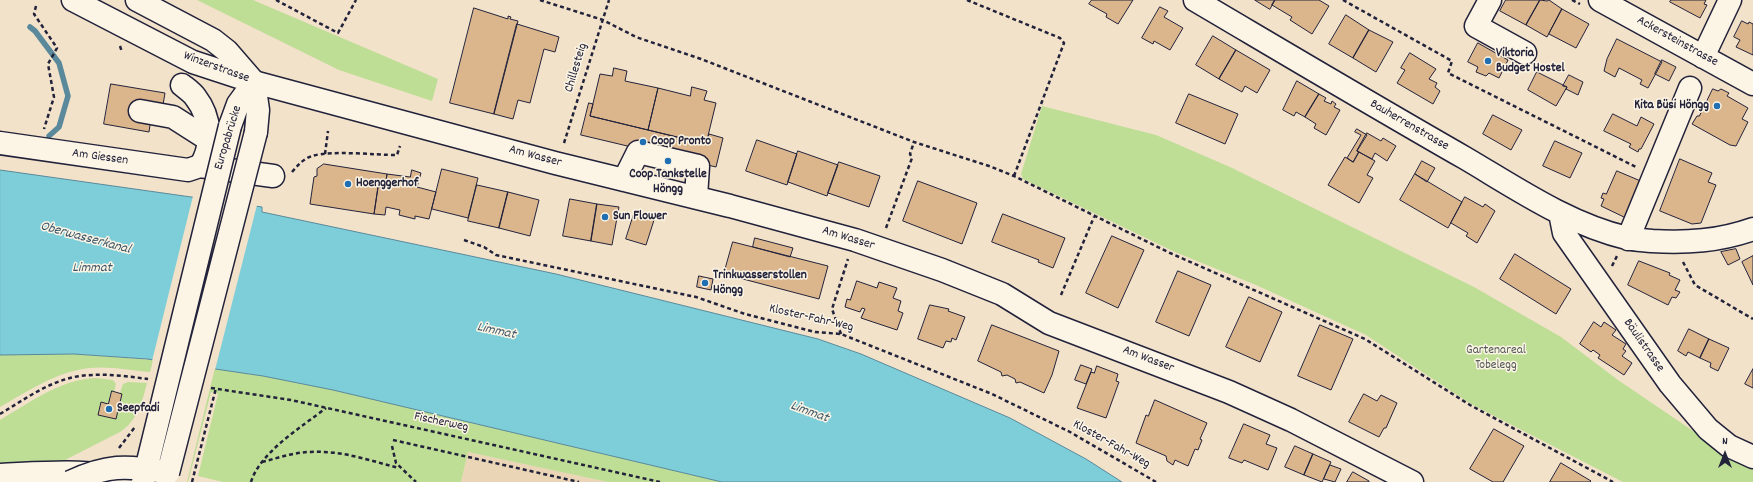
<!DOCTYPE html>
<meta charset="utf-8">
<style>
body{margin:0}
#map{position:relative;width:1753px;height:482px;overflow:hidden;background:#f2e2ca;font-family:Dekko,sans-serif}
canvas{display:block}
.north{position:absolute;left:1705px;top:434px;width:40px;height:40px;-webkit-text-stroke:3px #fcf5e5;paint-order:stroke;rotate:0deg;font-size:11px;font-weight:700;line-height:16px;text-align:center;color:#22223b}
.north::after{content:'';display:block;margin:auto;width:14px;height:18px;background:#22223b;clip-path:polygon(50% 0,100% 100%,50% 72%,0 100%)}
</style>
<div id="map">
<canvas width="1753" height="482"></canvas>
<div class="north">N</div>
</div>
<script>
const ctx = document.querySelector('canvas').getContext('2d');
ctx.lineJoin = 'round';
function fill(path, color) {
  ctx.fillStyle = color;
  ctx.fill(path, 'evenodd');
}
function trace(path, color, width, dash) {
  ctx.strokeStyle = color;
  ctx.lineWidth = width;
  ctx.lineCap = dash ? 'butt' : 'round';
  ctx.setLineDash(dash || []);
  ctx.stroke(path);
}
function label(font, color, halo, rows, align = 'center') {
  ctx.font = font + ' Dekko,sans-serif';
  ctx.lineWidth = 3;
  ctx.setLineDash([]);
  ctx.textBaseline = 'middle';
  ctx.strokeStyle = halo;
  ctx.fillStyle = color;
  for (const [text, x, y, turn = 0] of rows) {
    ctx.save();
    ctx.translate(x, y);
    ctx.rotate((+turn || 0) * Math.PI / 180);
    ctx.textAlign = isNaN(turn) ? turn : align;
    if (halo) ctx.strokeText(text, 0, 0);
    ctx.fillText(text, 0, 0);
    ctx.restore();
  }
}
const built = new Path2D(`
 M468,452l140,30h-147z`);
const green = new Path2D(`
 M197,0h56l185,79 -6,22 -93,-31z
 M1042,106l114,29 74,32 244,120 87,50 57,43 84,57 51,27v18h-130l-152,-78 -105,-69 -110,-50 -81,-33 -152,-73 -2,-5z
 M74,354l79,6 -3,12c-20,-2 -42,-6 -61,-4 -33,4 -61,23 -89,39v-52z
 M215,368l48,8 70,14 389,92h-114l-140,-30 -7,30h-238l-25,-6 20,-82 -7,-2 -23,90h-1z
 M96,378l17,2 3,4 -2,8h-2l-4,12 -10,11 18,4 6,-24 -2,-2 3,-9 5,-2 19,1c-5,19 -9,37 -27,49l-61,31 -59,2v-45c29,-17 61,-41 96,-42z`);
const water = new Path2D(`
 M0,170l262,37v5l294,62 262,65 43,15 149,64 76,41 36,23h-400l-389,-92 -70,-14 -116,-17 -73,-5 -74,1z`);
const pier = new Path2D(`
 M193,196l64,9 -42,165 -63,-9z`);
const stream = new Path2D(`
 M30,27l5,4 24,32 9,33 -9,31 -10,9`);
const building = new Path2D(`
 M1092,0h41l-15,24 -12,-7 1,-3 -18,-10z
 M1255,0h20l-5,9z
 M1275,0h44l10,6 -17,28 -22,-14 2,-3 -20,-12z
 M1506,0h34l-14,25 -26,-14z
 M1540,0l7,1 2,-1 13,9 -15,28 -21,-12z
 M1671,0h35l-2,4 3,1 -7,13 -30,-16z
 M1160,7l8,4 -4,6 19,11 -13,22 -16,-9 -1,3 -11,-6z
 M474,8l34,11v-3l3,1 -1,2 8,2 -24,93 -44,-11z
 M1562,9l27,15 -13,24 -27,-14z
 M1346,15l23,15 -16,28 -24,-14z
 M1742,21l6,3 1,-2 4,2v31l-17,-8 4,-7 -6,-3z
 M517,24l42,13 -4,15 -11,-3 -14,54 -12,-3 -5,19 -19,-5z
 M1369,30l24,12 -17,30 -23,-14z
 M1213,36l23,14 -17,29 -23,-14z
 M1617,39l45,23 -14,26 -8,-4 2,-4 -23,-12 -4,9 -11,-6 3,-12z
 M1478,43l30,17 -9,18 -10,-5 -3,3 -10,-4 2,-5 -10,-5z
 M1236,50l34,20 -13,23 -12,-7 -3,6 -23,-13z
 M1410,53l26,16 -7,10 8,4 -2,4 5,4 -7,13 -36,-21 8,-13 -4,-2z
 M1662,60l14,7 -7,14 -14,-7z
 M614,68l13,3 -2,10 33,7 -10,42 -58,-14 10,-42 12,2z
 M1537,72l30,15 -11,19 -28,-16z
 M1569,75l14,7 -5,13 -12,-6 1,-2 -4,-1z
 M1297,81l22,13 -14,23 -9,-5 -2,4 -11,-6z
 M111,84l54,9 -3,18 -11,7 -2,14 -45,-8z
 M692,87l15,4 -3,9 12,3 -10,41 -58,-14 10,-42 32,8z
 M1713,89l5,2 3,-2 8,4 -2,3 21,12 -6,11 6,3 -12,24 -6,-1 -38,-21 5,-8h2z
 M1189,94l49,20 -13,30 -49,-21z
 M1319,94l7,4 -2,3 7,3 1,-3 4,3 -2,3 6,3 -14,25 -12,-7 2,-4 -11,-7z
 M589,103l4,1 -3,12 116,28 3,-10 14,4 -7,29 -135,-32z
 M1613,114l24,12 4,-9 13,7 -13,25h-2l-1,3 -9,-5 2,-3 -27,-13z
 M1493,115l29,15 -11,20 -28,-16z
 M1357,129l10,6 -10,16 2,1 -6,10 -6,-4 14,-23 -6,-3z
 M1367,133l14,8 2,-3 13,8 -9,15 -12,-8 -3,6 -15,-8z
 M757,140l40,14 -10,31 -41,-14z
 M1555,141l27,12 -12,25 -27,-12z
 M798,151l40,14 -11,31 -39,-14z
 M1359,152l16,9 -8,14 6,3 -14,25 -31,-18 17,-28 8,5z
 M1680,159l32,14 -4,9 8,3 -15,38 -9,1 -32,-13z
 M1422,161l13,7 -8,14 -12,-8z
 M839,162l41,14 -11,31 -41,-14z
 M324,164l63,10 -2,14 -7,-1 -4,27 -64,-10 4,-27 3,-1v-7z
 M442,169l36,9 -10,40 -36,-9z
 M412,170l9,3 -4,14 19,5 -7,27 -14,-3v3l-16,-4 1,-5 -14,-3 -1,8 -11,-1 4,-27 7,1 2,-14 23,3z
 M1617,171l26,11 -17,36 -25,-12 3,-7 -3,-1 2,-5 3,1z
 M1415,174l47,28 -14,26 -48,-28z
 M918,181l59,22 -15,41 -59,-23z
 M477,185l31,7 -9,36 -31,-7z
 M508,192l31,8 -9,36 -31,-8z
 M1465,197l18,10 2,-3 10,7 -18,32 -11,-7 2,-3 -17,-10z
 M570,199l27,5 -6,37 -28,-5z
 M597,204l22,3 -7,38 -21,-4z
 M635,211l20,6 -9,28 -20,-6z
 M1003,214l62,24 -12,30 -15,-6 1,-2 -47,-18z
 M1112,236l32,14 -26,58 -32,-15z
 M755,238l38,10 -3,9 -37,-10z
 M733,242l95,24 -9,33 -95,-25z
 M1736,249l4,10 -12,6 -7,-13z
 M1515,254l56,35 -15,25 -56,-35z
 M1753,256v29l-11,-23z
 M1639,261l31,12 -1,2 11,5 -5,10 5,2 -4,6 -4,-1 -4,8 -40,-20z
 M1178,271l33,14 -22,51 -33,-14z
 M699,276l14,3 -2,11 -14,-3z
 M857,281l20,7 2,-6 18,6 -4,10 8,3 -3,10 5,2 -6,17 -36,-12 4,-9 -3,-1 -2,4 -15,-5 2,-8 3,1z
 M1249,297l33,15 -22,50 -34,-15z
 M930,305l19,4 -1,2 17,6 -9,23 -4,-2 -1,4 -5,-1 -3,7 -25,-9z
 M1594,322l7,5 3,-5 12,8 -4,5 14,9 -3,5 3,2 -4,5 10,7 -8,12 -26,-17 2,-3 -7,-5 -2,2 -11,-8z
 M992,325l67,26 -7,24 -8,18 -24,-11 -4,1 -1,-4 -8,-4 -5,1 -1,-4 -23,-11z
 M1320,325l33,14 -22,51 -33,-14z
 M1689,329l20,10 -9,19 -12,-6 -2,4 -8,-5z
 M1709,339l20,9 -11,23 -8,-4 1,-4 -11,-5z
 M1081,365l11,4 -6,15 -11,-4z
 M1097,366l21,8 -2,7 3,1 -13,36 -29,-10 14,-36 3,1z
 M1753,369v19l-8,-4z
 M112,391l10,3 -6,25 -18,-4 3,-13 7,2z
 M1364,394l13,7 4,-6 16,8 -11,25h-2l-5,9 -30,-15z
 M1155,400l52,23 -7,16 2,1 -4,10 -3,-1 -7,17 -13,-6 -2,5 -6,-4 -1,-5 -30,-13 10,-28 2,1z
 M1244,424l26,11 -4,9 11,4 -9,22 -24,-10 -2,3 -13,-5z
 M1494,429l30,17 -21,36h-10l-23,-13z
 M1295,446l18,8 -9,21 -19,-8z
 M1313,454l18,8 -9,20 -18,-7z
 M1561,463l30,18 -1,1h-40z
 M1330,465l11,4 -6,13 -11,-3z
 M1353,472l16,9v1h-22z`);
const path = new Path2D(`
 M276,0l62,33 18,-33
 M540,0l63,20 33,17 65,22 213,83 75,24 25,10 156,77 195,86 105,66 143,77
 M967,0l93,38 4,5 -50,133
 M1343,0l109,61 -4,12 188,94
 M1572,0l8,4
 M36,6l-2,8 23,34 -9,16 6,33 -10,32
 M120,46l2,6
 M564,143l45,-143
 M325,154l3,-23
 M292,172c6,-7 11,-13 20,-16 19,-6 63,-1 85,-1l3,-9
 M886,228l26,-70 -2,-4 4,-12
 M464,240l20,7 12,8 200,42 49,17 70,18 26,2 151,60 78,38 86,50
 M1683,262l12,23 58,34
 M1612,266l5,-10
 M1061,295l33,-78
 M841,334l-9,-25 16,-50
 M211,388l80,12 369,82
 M0,414c25,-15 51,-34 80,-38 23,-3 46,0 68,3
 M393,440l186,42
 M392,446l4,17 20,19
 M119,448l16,-21
 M262,462c16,-4 32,-10 49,-10 30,-2 60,9 88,16
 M192,482l24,-94
 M251,482c9,-30 52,-56 75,-74`);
const minor = new Path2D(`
 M1195,0c90,53 179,106 270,158 51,30 103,66 162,80 8,2 17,2 25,3 35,2 67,0 101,-12
 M1490,0l-14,26 49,27
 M1600,0l153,84
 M1703,57l27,-57
 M254,82l301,81 175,43 125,34 87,30 60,24 47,29 180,69 62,28 121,62
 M182,85c5,4 11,8 14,13 14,18 18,49 4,68
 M140,111l33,6 36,23
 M0,143l188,27 12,-4 73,10
 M624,180l14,-28 60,14 -2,31
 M1560,213l4,20 106,151 38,45 21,17 24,11
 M1628,239l62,-151
 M0,475c46,-2 92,-7 137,7
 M154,482l21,-82`);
const major = new Path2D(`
 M73,0l120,62 61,20
 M137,0l76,40 14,11 26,30
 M254,82l4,28 -2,22
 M230,126l8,-22 16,-22`);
const minorBridge = new Path2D(`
 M70,482c37,-17 56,-17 94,-10`);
const majorBridge = new Path2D(`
 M168,473l88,-341
 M143,482l87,-356`);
const markers = [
 [1488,61,4,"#1f6fb2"],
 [1717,106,4,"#1f6fb2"],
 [643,142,4,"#1f6fb2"],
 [668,161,4,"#1f6fb2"],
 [348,184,4,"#1f6fb2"],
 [605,217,4,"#1f6fb2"],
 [705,283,4,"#1f6fb2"],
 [109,409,4,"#1f6fb2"]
];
const streetNames = [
 ["Ackersteinstrasse",1677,42,29],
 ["Winzerstrasse",216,68,20],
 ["Chillesteig",577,68,-73],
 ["Bauherrenstrasse",1409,126,30],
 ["Europabrücke",229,138,-73],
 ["Am Wasser",535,157,15],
 ["Am Giessen",100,158,8],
 ["Am Wasser",848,239,17],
 ["Kloster-Fahr-Weg",811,319,13],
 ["Bäulistrasse",1643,346,55],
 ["Am Wasser",1148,360,21],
 ["Fischerweg",441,423,12],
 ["Kloster-Fahr-Weg",1111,445,29]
];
const poiNames = [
 ["Viktoria",1496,54],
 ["Budget Hostel",1496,69],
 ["Kita Büsi Höngg",1709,106,"right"],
 ["Coop Pronto",651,142],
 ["Coop Tankstelle",668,175,"center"],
 ["Höngg",668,190,"center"],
 ["Hoenggerhof",356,184],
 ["Sun Flower",613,217],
 ["Trinkwasserstollen",713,276],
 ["Höngg",713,291],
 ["Seepfadi",117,409]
];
const parkNames = [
 ["Gartenareal",1496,351],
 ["Tobelegg",1496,366]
];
const waterNames = [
 ["Oberwasserkanal",85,239,15],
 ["Limmat",92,269],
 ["Limmat",496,332,12],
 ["Limmat",809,413,20]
];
fill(built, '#ebd5b7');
fill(green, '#bedd95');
fill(water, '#7eced9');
trace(water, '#59899a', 1);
fill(pier, '#f2e2ca');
trace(stream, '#59899a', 5.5);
fill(building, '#dbb68c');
trace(building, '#22223b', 1);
trace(minor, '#22223b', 25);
trace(major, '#22223b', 25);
trace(path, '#22223b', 2.5, [4, 3]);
trace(minor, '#fcf5e5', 22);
trace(major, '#fcf5e5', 22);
trace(minorBridge, '#22223b', 25, []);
trace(majorBridge, '#22223b', 25, []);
trace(minorBridge, '#fcf5e5', 22);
trace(majorBridge, '#fcf5e5', 22);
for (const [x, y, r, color] of markers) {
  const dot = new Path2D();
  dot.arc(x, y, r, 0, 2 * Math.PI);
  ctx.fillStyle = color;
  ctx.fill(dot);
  trace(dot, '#fcf5e5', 1.5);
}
label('13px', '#22223b', '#fcf5e5', streetNames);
label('bold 13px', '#22223b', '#fcf5e5', poiNames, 'left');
label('13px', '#515a56', '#fcf5e5', parkNames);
label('italic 14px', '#3e566a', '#fcf5e5', waterNames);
</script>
